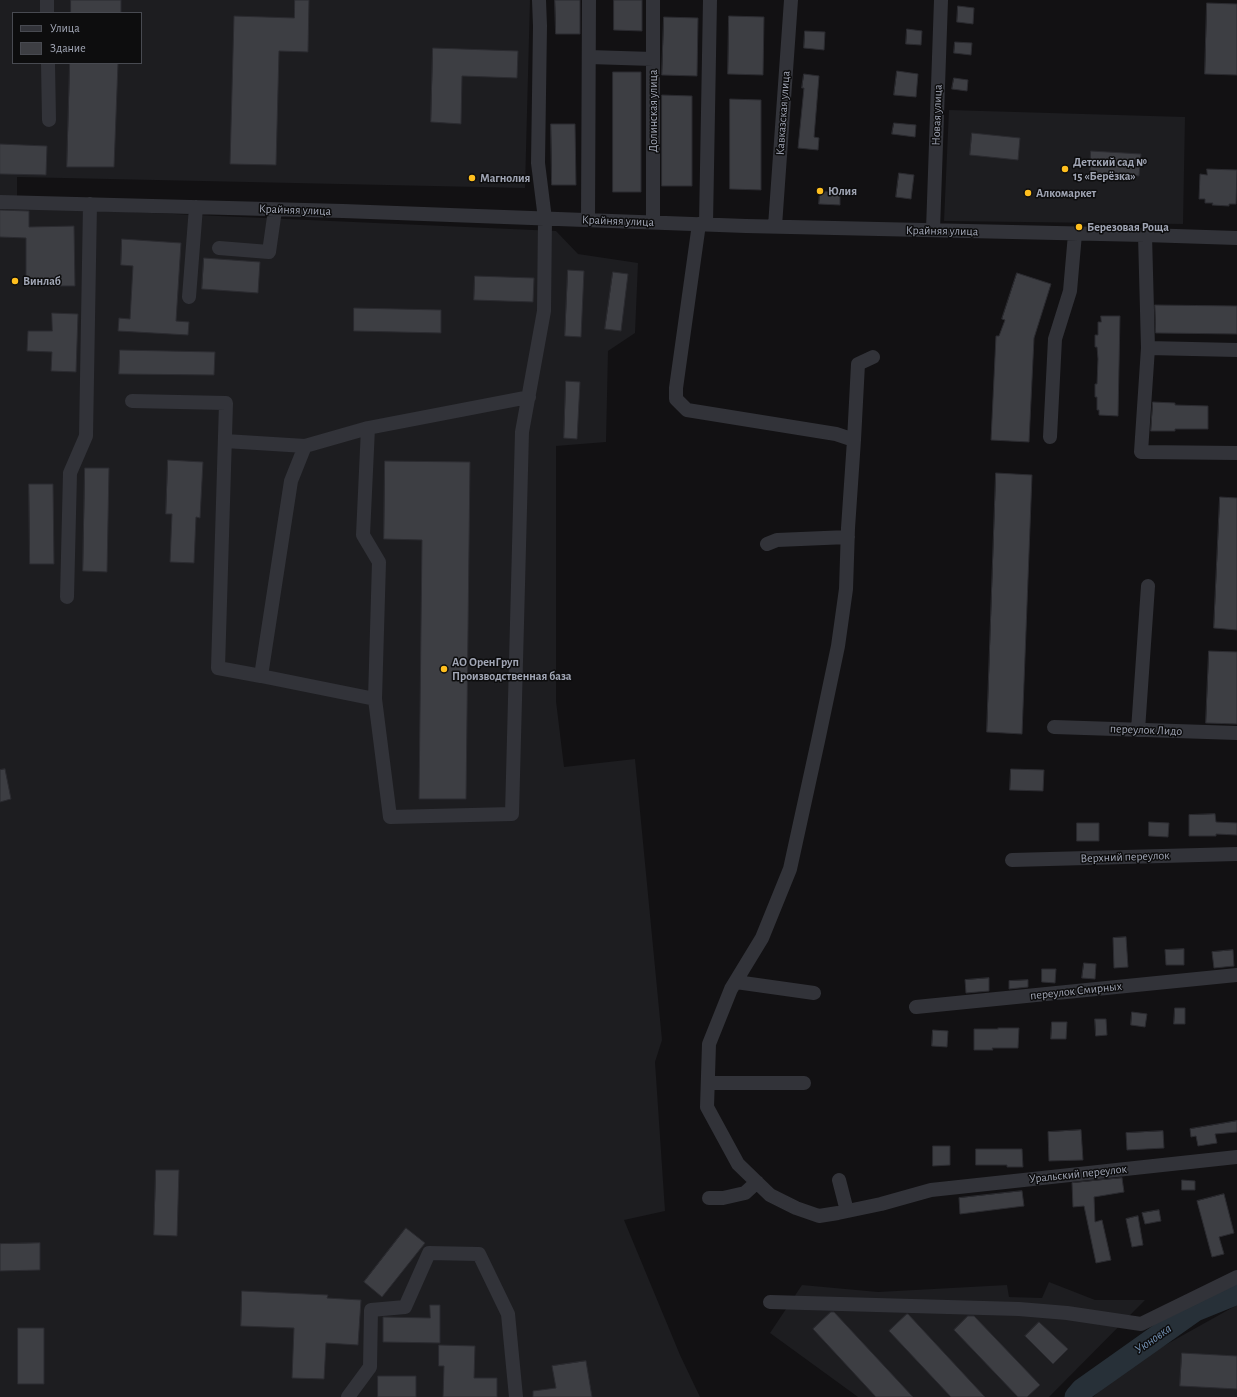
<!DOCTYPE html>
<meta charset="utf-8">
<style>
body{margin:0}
#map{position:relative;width:1237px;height:1397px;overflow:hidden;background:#121113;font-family:"Alegreya Sans",sans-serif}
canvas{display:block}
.legend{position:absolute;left:12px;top:12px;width:130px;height:52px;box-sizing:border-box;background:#0d0d0e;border:1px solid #484a51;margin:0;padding:5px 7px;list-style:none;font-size:12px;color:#a1a6b5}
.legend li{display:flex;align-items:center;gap:8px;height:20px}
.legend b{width:20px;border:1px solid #484a51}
</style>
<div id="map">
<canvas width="1237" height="1397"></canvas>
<ul class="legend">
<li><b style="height:5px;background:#323339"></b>Улица</li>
<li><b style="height:11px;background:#3d3e43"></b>Здание</li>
</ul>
</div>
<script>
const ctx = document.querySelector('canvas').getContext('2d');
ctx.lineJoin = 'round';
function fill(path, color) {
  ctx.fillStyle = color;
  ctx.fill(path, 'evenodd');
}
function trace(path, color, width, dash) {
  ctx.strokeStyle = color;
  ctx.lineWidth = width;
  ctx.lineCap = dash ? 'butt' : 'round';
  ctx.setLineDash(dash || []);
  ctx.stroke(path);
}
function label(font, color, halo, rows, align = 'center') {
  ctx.font = font + ' "Alegreya Sans",sans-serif';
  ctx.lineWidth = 3;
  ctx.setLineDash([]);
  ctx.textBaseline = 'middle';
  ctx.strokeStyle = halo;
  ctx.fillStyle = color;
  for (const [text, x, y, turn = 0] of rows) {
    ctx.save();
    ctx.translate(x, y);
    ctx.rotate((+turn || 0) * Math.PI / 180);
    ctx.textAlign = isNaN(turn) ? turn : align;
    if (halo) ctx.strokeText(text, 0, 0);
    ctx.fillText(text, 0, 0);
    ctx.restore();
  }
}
const built = new Path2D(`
 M0,0h530l-5,188 -508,-11v30l539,24 22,23 60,9 -3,70 -27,18 -2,91 -50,4v255l8,66 71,-8 27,281 -7,22 10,149 -41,9 56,135 20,42h-700zM13,13h128v50h-128z
 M949,110l236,7 -2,107 -239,-3z
 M1049,1282l46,18h50l-96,97h-191l-88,-64 32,-48 76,7 129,-7 2,12 33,1z
 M1237,1305v92h-144l33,-30z`);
const river = new Path2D(`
 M1076,1397l6,-7 113,-80 42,-17`);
const building = new Path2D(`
 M71,0h50v13h-50z
 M295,0h14l-1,52 -29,-1 -3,114 -46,-1 4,-148 60,2z
 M555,0h25v34h-24z
 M614,0h28v31l-28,-1z
 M1207,3l30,1v71l-32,-1z
 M958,6l16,2 -1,16 -16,-2z
 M729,16l35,1 -1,58 -35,-1z
 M664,17l34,1 -1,58 -35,-1z
 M907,29l15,2 -1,14 -15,-1z
 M805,31l20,1 -1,18 -20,-2z
 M955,42l17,1 -1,12 -17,-2z
 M433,48l85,3 -1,27 -55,-2 -1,48 -30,-2z
 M70,63h48l-4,104h-47z
 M897,71l21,3 -2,23 -22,-2z
 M613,72h28v120h-28z
 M804,74l15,2 -5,61 5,1 -1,12 -20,-2 6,-60h-2z
 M954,78l14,2 -1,11 -15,-2z
 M662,95l30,1v90h-30z
 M730,99l31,1v90l-31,-1z
 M894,123l22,2 -1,12 -23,-3z
 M551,124h24l1,61h-24z
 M972,133l48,5 -2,22 -48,-5z
 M0,144l47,2 -1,29 -46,-1z
 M1091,151l50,3 -2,22 -49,-2z
 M1207,169l30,1 -1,34h-7v2l-17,-1 1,-2h-8v-4h-6l1,-25 7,1z
 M899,173l15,2 -3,24 -15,-2z
 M820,191l20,1v13l-21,-1z
 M0,210l29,1v16l45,-1 1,60h-49v-48l-26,-1z
 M122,239l59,4 -5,78 13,1 -1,13 -70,-4 1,-13 11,1 3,-53 -12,-1z
 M204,258l56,4 -2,31 -56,-4z
 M568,270l16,1 -3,66 -16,-1z
 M613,272l15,2 -7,57 -16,-2z
 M1017,273l34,11 -17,54 -5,104 -38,-2 5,-104h3l6,-16 -3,-1z
 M475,276l59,2 -1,24 -59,-2z
 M1155,305l82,1v28l-81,-1z
 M354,308l87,2v23l-87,-2z
 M52,313l26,1 -2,58 -25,-1 1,-19 -25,-1 1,-20h24z
 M1101,316h19l-2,100 -19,-1v-5h-2v-13h-2v-13h2l1,-25 -1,-12h-2v-12h3v-13h3z
 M120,350l95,2 -1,23 -95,-1z
 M566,381l14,1 -3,57 -13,-1z
 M1153,402l22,1v2l33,1v23h-33v2h-24z
 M168,460l35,2 -3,56 -4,-1 -2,46 -24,-1 2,-48h-6z
 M385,461l85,1 -4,337h-47l3,-259 -38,-1z
 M85,468h24l-2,104 -24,-1z
 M996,473l36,2 -10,259 -35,-2z
 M29,484h24l1,80h-24z
 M1220,497l17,1v132l-23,-2z
 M1209,651l28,1v72l-31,-1z
 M5,769l6,30 -11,3v-32z
 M1011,769l33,1 -1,21 -33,-1z
 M1215,814l1,8 21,1v12l-21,-1v2h-27v-21z
 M1149,822l20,1 -1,14 -19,-1z
 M1077,823h22v18h-22z
 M1126,937l2,30 -14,1 -1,-30z
 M1184,949v16h-18l-1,-15z
 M1233,950l1,16 -20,2 -2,-16z
 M1084,963l12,1 -1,15 -13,-1z
 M1042,969h14l-1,14 -13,-1z
 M989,978v13l-23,2 -1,-13z
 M1028,980v7l-19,2v-8z
 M1175,1008h10v16h-11z
 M1132,1012l15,2 -2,13 -14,-2z
 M1095,1019h11l1,16 -11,1z
 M1052,1022h15l-1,17h-15z
 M998,1028h21l-1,20h-26l1,2h-19v-21h24z
 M933,1030l15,1 -1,16 -15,-1z
 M1237,1121v11l-22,2 2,9 -19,3 -2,-10 -5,1 -1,-8z
 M1081,1130l2,30 -34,1 -1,-29z
 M1163,1131l1,17 -37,2 -1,-17z
 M933,1146h17v19l-17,1z
 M976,1149h46l1,18h-16v-2h-31z
 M156,1170h23l-2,66 -23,-1z
 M1122,1178l2,14 -30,5 1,25 7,-2 9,40 -15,3 -12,-57 -11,1 -1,-24z
 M1182,1180l13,1v9h-13z
 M1022,1191l2,15 -64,8 -1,-16z
 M1224,1194l10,39 -15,4 5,17 -12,3 -15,-56z
 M1159,1210l2,11 -16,3 -3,-11z
 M1138,1216l5,29 -11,2 -6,-28z
 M406,1228l19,15 -43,54 -18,-15z
 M40,1243v27l-40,1v-27z
 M242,1291l86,4 -1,3 34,2 -3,45 -32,-2 -2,36 -32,-1 2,-50 -53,-2z
 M430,1305h10v38l-57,-1v-25l47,1z
 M831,1312h3l79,85h-37l-63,-68z
 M907,1314h1l77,83h-34l-62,-66z
 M968,1316h6l66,69 -13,12h-9l-64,-67z
 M1039,1322l29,27 -15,15 -28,-28z
 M18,1328h26v56h-26z
 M439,1345l36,1 -1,32h23v19h-54l1,-31h-5z
 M1182,1353l55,3v33l-57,-3z
 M586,1361l6,36h-59v-6l23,-3 -4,-22z
 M378,1376h38v21h-38z`);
const minor = new Path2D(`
 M47,0v13
 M589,57l64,2
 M48,63l1,57
 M0,202l343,9 403,15 399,9 92,3
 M588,220l1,-220
 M653,222v-222
 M699,224l-23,164v11l11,11 149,24 18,6 -6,88 -2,61 -8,57 -20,95 -28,128 -28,69 -31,51 -22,55 -2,63 31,57 32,31 26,13 23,8 19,-3 43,-9 50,-14 306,-33
 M706,224l4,-224
 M775,226l16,-226
 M933,230l8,-230
 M1145,235l3,113 -7,104 96,1
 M219,248l50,4 6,-42
 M189,297l7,-90
 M1148,348l89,2
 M132,401l94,2 -8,265 43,8 30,-195 14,-35 63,-18 -5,107 16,27 -4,137 15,118 122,-3 10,-382 22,-121 1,-92 -7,-56 2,-137 -1,-26
 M368,428l161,-31
 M1050,437l5,-98 15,-48 5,-57
 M854,440l4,-76 15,-7
 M225,441l80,5
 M767,544l10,-4 71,-3
 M67,597l3,-124 16,-37 4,-232
 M261,676l114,23
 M1054,727l183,6
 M1138,730l10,-144
 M1012,860l225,-6
 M736,982l78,11
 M916,1007l321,-32
 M708,1083h96
 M839,1180l8,31
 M709,1198h14l22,-5 12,-11
 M770,1302l249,7 48,4 74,11 96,-47
 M348,1397l22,-30 1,-57 34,-3 24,-54 50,1 29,60 8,83`);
const markers = [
 [1065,169,4,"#ffbf1e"],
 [472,178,4,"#ffbf1e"],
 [820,191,4,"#ffbf1e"],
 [1028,193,4,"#ffbf1e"],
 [1079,227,4,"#ffbf1e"],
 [15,281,4,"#ffbf1e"],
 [444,669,4,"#ffbf1e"]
];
const streetNames = [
 ["Долинская улица",653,111,-90],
 ["Кавказская улица",783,113,-86],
 ["Новая улица",937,115,-88],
 ["Крайняя улица",295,210,2],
 ["Крайняя улица",618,221,2],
 ["Крайняя улица",942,231,1],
 ["переулок Лидо",1146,730,2],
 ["Верхний переулок",1125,857,-2],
 ["переулок Смирных",1076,991,-6],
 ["Уральский переулок",1078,1174,-6]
];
const poiNames = [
 ["Детский сад №",1073,162],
 ["15 «Берёзка»",1073,176],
 ["Магнолия",480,178],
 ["Юлия",828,191],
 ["Алкомаркет",1036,193],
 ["Березовая Роща",1087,227],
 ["Винлаб",23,281],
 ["АО ОренГруп",452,662],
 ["Производственная база",452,676]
];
const waterNames = [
 ["Уюновка",1153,1339,-35]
];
fill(built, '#1d1d20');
trace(river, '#273038', 23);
fill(building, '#3d3e43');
trace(building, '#2b2b30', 1);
trace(minor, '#323339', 14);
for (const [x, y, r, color] of markers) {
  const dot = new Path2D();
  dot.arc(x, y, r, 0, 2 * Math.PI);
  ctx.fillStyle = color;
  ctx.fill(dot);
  trace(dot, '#0d0d0e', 1.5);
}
label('12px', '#a1a6b5', '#0d0d0e', streetNames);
label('bold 12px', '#a1a6b5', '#0d0d0e', poiNames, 'left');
label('italic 13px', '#7493b5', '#0d0d0e', waterNames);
</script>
